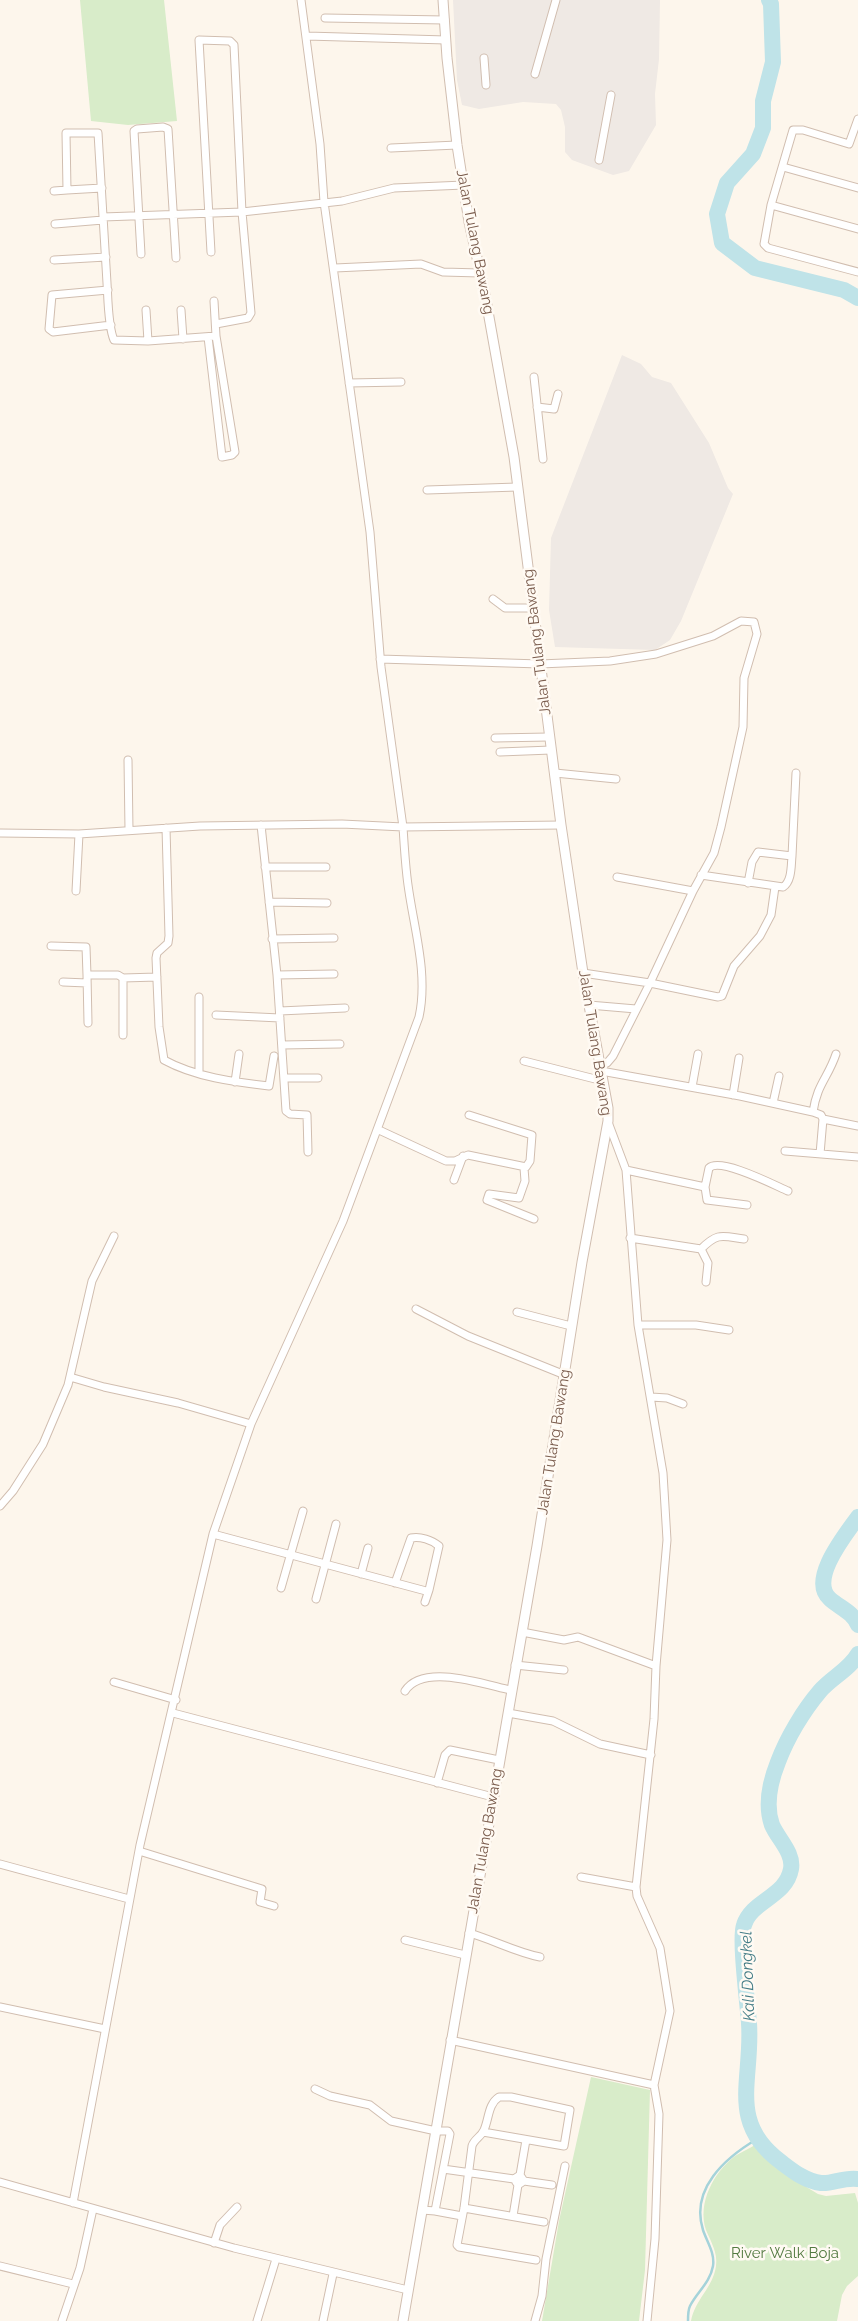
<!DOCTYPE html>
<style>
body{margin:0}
canvas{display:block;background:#fdf6ec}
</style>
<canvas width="858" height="2321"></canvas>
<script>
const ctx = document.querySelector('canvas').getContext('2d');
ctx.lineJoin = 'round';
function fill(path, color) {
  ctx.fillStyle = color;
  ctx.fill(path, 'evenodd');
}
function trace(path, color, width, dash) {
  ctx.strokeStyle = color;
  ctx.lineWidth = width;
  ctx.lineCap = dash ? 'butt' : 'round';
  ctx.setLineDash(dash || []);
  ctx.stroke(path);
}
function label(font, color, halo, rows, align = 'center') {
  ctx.font = font + ' Raleway,sans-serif';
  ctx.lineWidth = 5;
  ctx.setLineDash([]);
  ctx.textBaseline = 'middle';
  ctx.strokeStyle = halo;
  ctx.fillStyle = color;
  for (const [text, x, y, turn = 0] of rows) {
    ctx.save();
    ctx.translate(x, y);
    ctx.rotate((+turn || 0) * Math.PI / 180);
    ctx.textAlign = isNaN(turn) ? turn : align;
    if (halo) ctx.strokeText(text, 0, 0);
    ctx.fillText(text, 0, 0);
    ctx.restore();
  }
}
const industrial = new Path2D(`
 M453,0h207l-1,59 -4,35 1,31 -27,46 -16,4 -41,-15 -7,-8v-25l-4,-17 -5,-6 -33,-2 -44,7 -17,-4 -5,-25z
 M622,355l19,9 11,13 19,6 38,60 19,45 5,6 -52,127 -11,19 -15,10 -100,-3 -6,-37 2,-72z`);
const green = new Path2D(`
 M80,0h84l13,121 -49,4 -37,-4z
 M591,2077l59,13 -5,180 -6,51h-97l17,-100z
 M755,2145l28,28 35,21 8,2 29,-3 3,10v73l-11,10 -5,9 -5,26h-146c4,-22 22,-33 25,-55 2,-13 -5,-24 -10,-36 -9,-27 8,-58 29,-74 6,-4 14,-7 20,-11z`);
const stream = new Path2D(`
 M688,2321c0,-5 0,-11 2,-15 7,-14 20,-23 23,-40 2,-13 -6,-24 -10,-36 -13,-41 22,-72 54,-91`);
const river = new Path2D(`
 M769,0l2,4 2,58 -10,39v27l-10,26 -26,29 -10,31 5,29 33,25 89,22 14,8
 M858,1517c-12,17 -50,63 -28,82 10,9 23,13 28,26
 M858,1654c-8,15 -27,24 -38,37 -17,20 -33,47 -42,71 -8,20 -13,43 -6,63 6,14 22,28 19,44 -5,28 -39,31 -47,56 -5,13 4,81 5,98 4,57 -22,99 32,139 12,9 24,19 40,21 12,1 22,-6 37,-4`);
const minor = new Path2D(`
 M325,18l120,2
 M307,36l139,4
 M484,58l2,27
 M535,74l21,-74
 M858,119l-9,25 -46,-14h-10l-22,75 -7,39 4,4 90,24
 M391,148l66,-3
 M599,160l12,-65
 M783,167l75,21
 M102,188l-35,2 -1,-57h32c3,50 6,100 9,150 1,15 1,44 7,57l34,1 68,-5 -2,-35
 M54,191l13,-1
 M771,205l87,24
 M103,217l139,-5 100,-11 52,-13 70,-3
 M55,224l48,-4
 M211,252l-12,-212 31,1 4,4 8,167 9,101 -3,5 -32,6
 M141,254l-7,-123 3,-2 26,-2 5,2 8,129
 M54,260l52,-3
 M335,268l86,-4 22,8 37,1
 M108,290l-56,5 -3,34 4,3 58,-7
 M146,310l2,31
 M181,310l2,29
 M208,337l14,120 10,-2 3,-3 -19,-116
 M534,377l9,82
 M349,383l52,-1
 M537,407l17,2 4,-15
 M427,490l90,-3
 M493,599l12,9h29
 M380,659l160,5 70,-3 46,-7 57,-18 28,-15 13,1 3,12 -13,44 -1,49 -22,100 -7,26 -21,38
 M495,738l53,-1
 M500,752l51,-2
 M128,760l1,70
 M555,773l61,6
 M261,825l16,150 9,136 4,3 17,1 1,37
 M166,828l3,108 -1,7 -11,10 -1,5 3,69 5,33c31,17 70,22 105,26l5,-30
 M0,833l79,1 121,-8 142,-2 61,3 -22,-160 -11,-135 -46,-330 -4,-58 -19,-144
 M265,867h61
 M701,875l82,12c9,-6 8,-21 9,-31
 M748,883l4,-21 6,-10 34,4 4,-83
 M76,891l3,-57
 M269,902l58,1
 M272,939l62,-1
 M51,946l35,1 1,28
 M583,973l67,10 43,-92 -76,-14
 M277,975l57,-1
 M63,982l24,1
 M199,997v76
 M589,1005l47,4
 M280,1011l65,-3
 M216,1015l64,3
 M88,1023l-1,-48h31l5,3
 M123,1035v-57l34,-1
 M282,1045l58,-1
 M524,1061l79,20
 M599,1064l8,-1 6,-7 37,-73 68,14 4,-1 12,-30 26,-30 11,-21 4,-28
 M601,1071l139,25 73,16 8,3 2,4 -3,35
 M285,1078h33
 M235,1082l4,-28
 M692,1087l6,-33
 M733,1095l6,-37
 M773,1103l6,-27
 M813,1112c4,-28 15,-34 23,-58
 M823,1119l35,7
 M608,1122l18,48 12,155 25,148 4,67 -11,126 -2,53 -18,168 1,9 23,52 10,63 -16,74 5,29 -4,125 -8,82
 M379,1130l67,31h9l13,-6 58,12 4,-6 2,-26 -63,-20
 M785,1151l73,6
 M524,1168l1,13 -6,17 -30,-4 -2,6 47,19
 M626,1170l79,17 4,-19c11,-11 65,17 79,23
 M454,1180l9,-24
 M705,1187l2,13 40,5
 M630,1238l71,11 7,14 -2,19
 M701,1249c17,-17 21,-13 43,-10
 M416,1309l52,27 97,39
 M517,1312l54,14
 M638,1325h58l33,5
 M70,1377l34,10 74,16 73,21
 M651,1397l16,1 16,6
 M0,1506l13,-15 30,-47 25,-59 24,-104 22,-45
 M213,1534l213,57 3,-1 10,-44c-7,-6 -19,-10 -28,-8l-16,45
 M361,1574l7,-26
 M281,1588l22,-77
 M316,1599l20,-75
 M425,1602l4,-12
 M522,1632l42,8 14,-3 78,29
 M515,1665l49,5
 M114,1682l62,18
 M405,1691c18,-28 78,-7 105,-1
 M173,1713l320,84
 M508,1713l45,8 47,23 51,11
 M437,1783l8,-28 5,-5 49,10
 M139,1851l123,38 -2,13 14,4
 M0,1864l129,35
 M581,1877l55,10
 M469,1933c25,7 46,19 71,24
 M405,1940l60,15
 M0,2007l105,22
 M450,2040l204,45
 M315,2089l15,7 40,9 21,16 45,10h12l2,3 -15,77 -13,-1
 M483,2132l81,14 6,-36 -59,-13h-12c-11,7 -10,22 -15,33 -3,7 -10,9 -12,16l-8,62 -7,37 2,2 77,13
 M443,2169l71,10 4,6 6,-4 -4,-6 -6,4
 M520,2175l6,-35
 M524,2181l28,4
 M0,2182l234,66 174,42
 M73,2203l67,-358 73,-311 38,-110 92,-203 76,-204c10,-46 -7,-94 -12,-140 -2,-17 -3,-34 -4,-50l158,-2
 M464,2208l80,14
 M435,2211l27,5
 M513,2216l5,-31
 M214,2243l6,-18 17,-18
 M0,2266l73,18
 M62,2321l18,-53 13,-59
 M257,2321l19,-62
 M323,2321l10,-47
 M535,2321l7,-25 4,-37 19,-93`);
const tertiary = new Path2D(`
 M403,2321l134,-775 45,-284 26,-141v-13l-25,-135 -22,-148 -47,-368 -30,-168 -15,-67 -12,-77 -10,-87 -4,-58`);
const streetNames = [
 ["Jalan Tulang Bawang",475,242,79],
 ["Jalan Tulang Bawang",537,642,-97],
 ["Jalan Tulang Bawang",595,1043,81],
 ["Jalan Tulang Bawang",554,1442,-81],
 ["Jalan Tulang Bawang",485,1841,-80]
];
const parkNames = [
 ["River Walk Boja",785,2253]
];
const waterNames = [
 ["Kali Dongkel",748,1976,-92]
];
fill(industrial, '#efe9e4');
fill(green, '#d8ecc9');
trace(stream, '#a5d3da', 2.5);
trace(river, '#bfe3e8', 16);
trace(minor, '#d1beb0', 9);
trace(tertiary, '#d1beb0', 11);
trace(minor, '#fff', 7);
trace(tertiary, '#fff', 9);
label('15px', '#7a5c4d', '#fffaf3', streetNames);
label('15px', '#537a41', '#fffaf3', parkNames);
label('italic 16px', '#437c86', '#fffaf3', waterNames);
</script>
